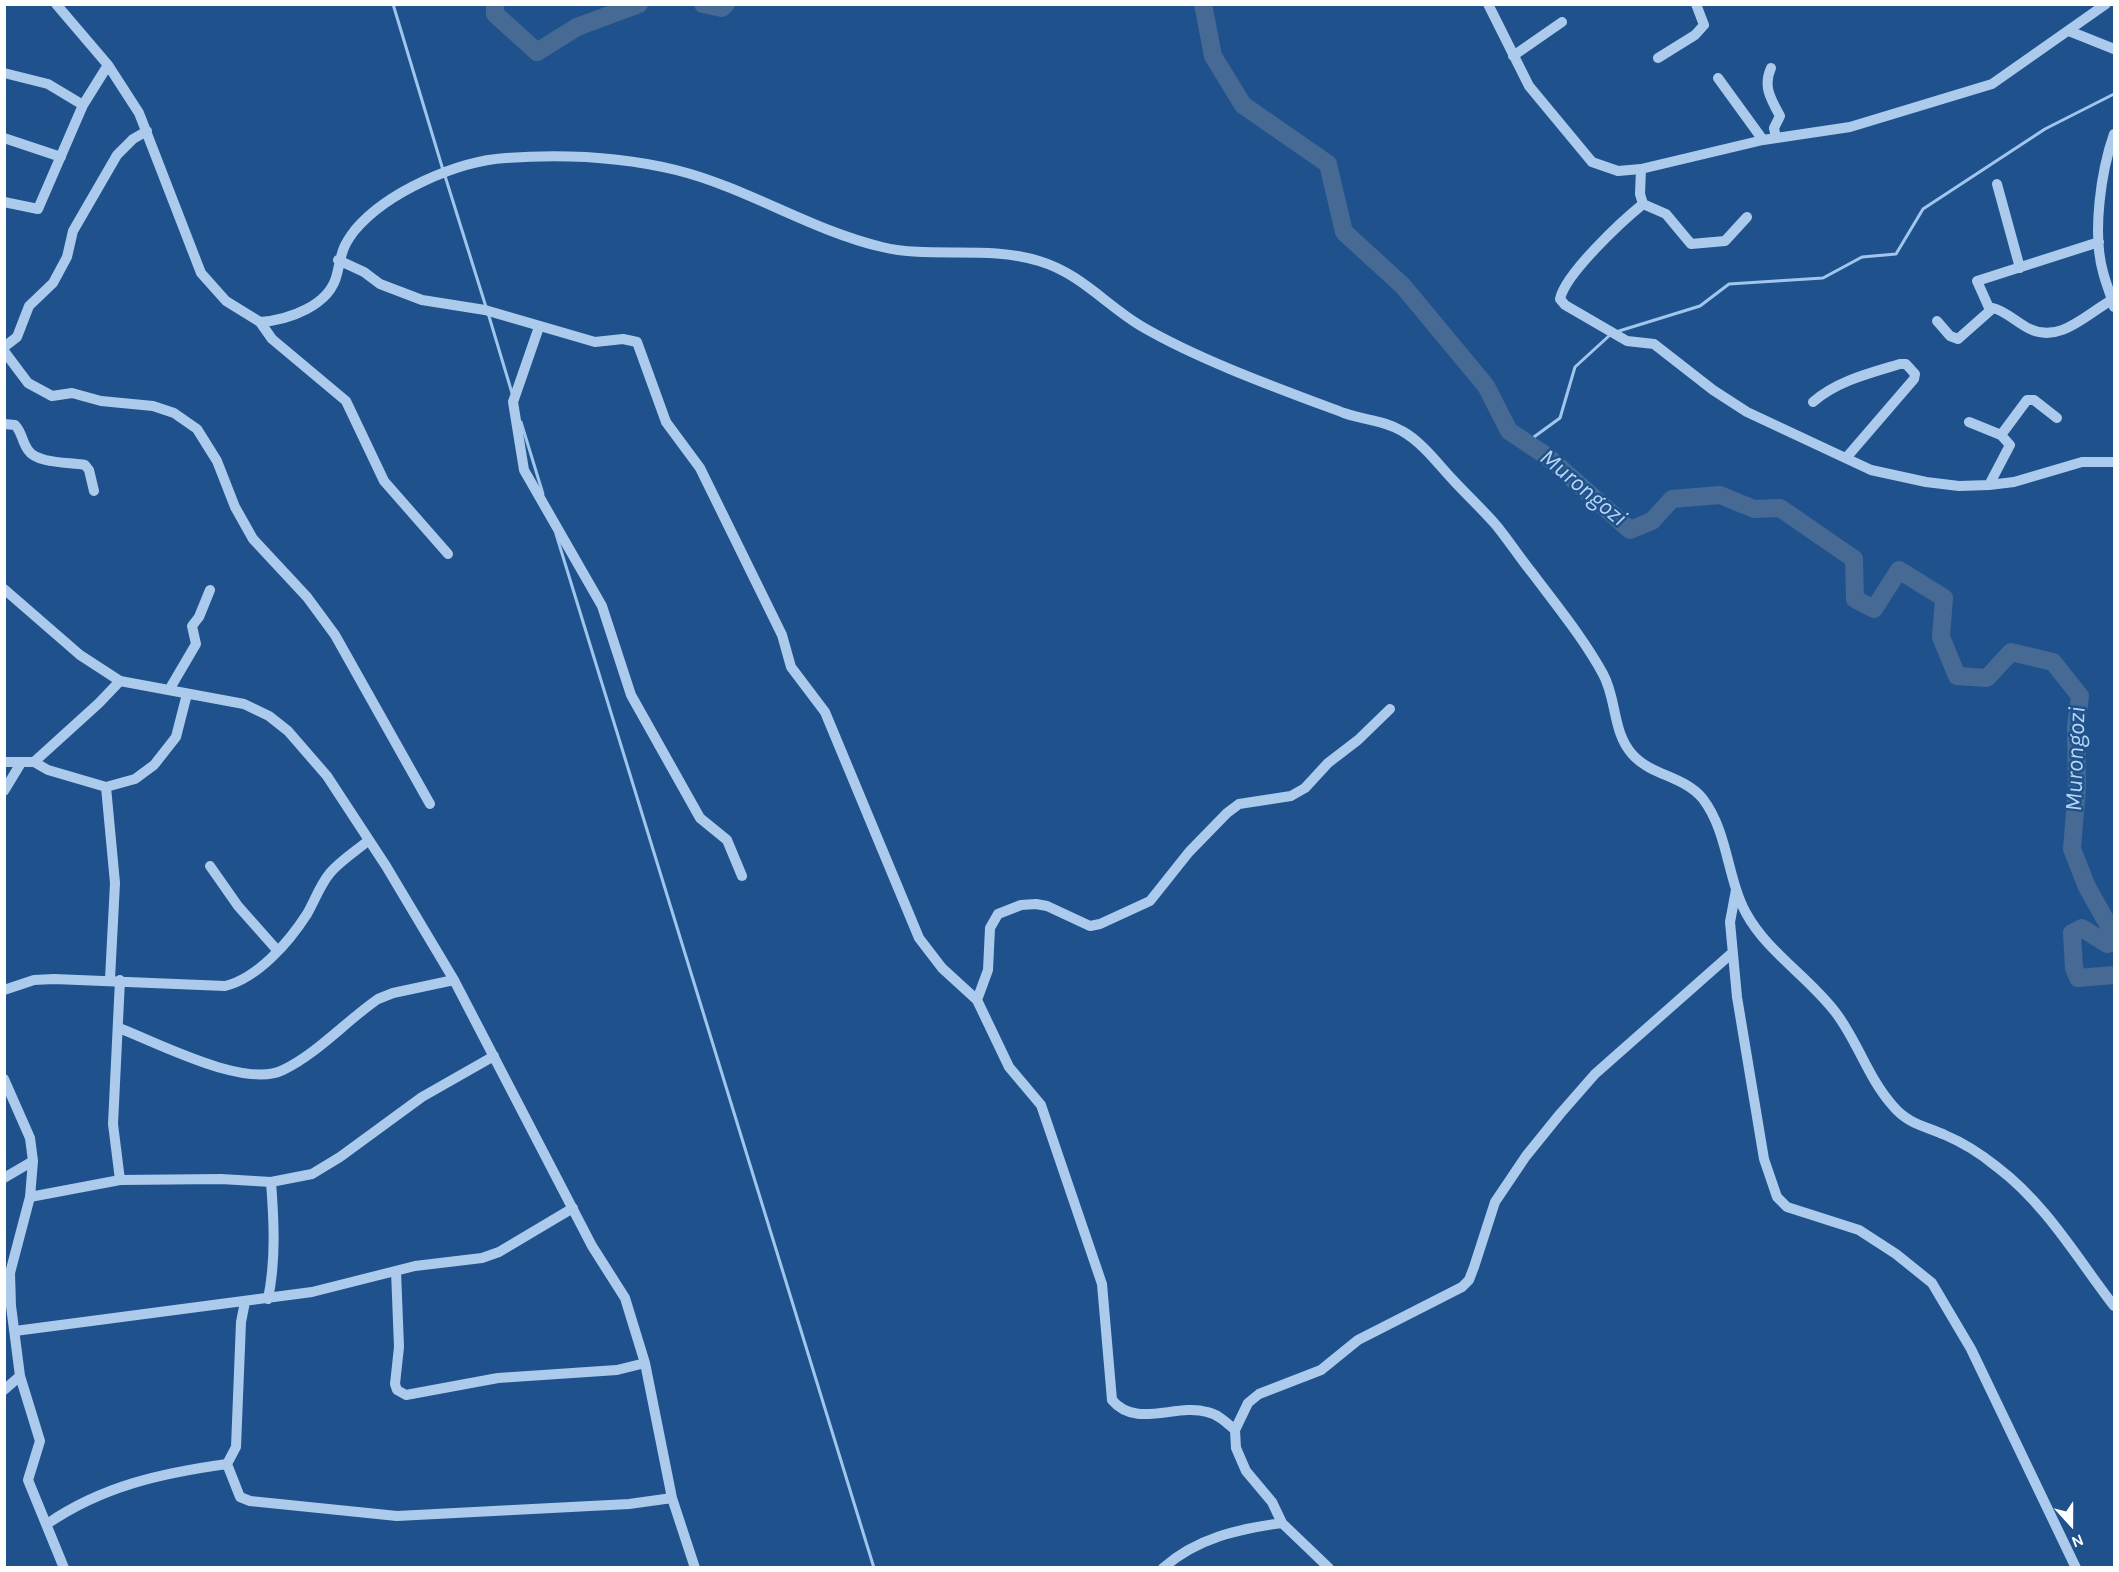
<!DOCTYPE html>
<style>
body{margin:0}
#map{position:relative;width:2119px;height:1572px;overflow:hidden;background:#1f528c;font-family:Karla,sans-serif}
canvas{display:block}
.frame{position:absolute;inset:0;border:6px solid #fff;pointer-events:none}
.north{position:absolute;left:2041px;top:1494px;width:60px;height:60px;-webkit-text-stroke:4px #1f528c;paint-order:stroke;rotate:159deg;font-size:16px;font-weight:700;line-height:24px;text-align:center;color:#fff}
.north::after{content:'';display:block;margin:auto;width:21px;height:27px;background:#fff;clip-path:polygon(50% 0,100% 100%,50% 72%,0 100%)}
</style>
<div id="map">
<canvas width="2119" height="1572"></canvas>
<div class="frame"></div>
<div class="north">N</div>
</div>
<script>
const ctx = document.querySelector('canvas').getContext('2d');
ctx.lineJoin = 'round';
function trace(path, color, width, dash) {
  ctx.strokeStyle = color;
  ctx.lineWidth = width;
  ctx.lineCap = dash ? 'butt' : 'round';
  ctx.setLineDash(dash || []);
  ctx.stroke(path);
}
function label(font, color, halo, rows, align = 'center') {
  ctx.font = font + ' Karla,sans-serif';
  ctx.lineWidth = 5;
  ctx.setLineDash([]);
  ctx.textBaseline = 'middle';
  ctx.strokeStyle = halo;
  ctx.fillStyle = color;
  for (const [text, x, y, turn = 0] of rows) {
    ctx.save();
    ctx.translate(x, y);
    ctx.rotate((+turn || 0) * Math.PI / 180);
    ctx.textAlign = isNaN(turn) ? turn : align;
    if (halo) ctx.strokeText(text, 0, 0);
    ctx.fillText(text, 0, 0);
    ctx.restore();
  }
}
const stream = new Path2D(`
 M393,4l50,166
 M445,176l41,131
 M488,313l24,80
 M1619,331l81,-25 29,-22 94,-6 39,-21 34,-3 27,-45 122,-80 69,-35
 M521,422l22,72
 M1527,442l33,-24 15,-51 35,-32
 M556,534l318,1034`);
const river = new Path2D(`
 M495,4v10l42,38 40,-25 62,-23
 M703,4l19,4 4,-4
 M1203,4l10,52 30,49 85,59 16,68 59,54 83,100 23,45 39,26 82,73 22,-9 20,-22 48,-4 34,14 26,-1 74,51 1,40 19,10 25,-39 45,28 -3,39 16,39 30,2 24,-26 42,10 27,34 -4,31 1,60 -5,62 15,38 27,48
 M2114,942l-7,2 -25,-16 -10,5 2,35 4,10 36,-3`);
const minor = new Path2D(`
 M56,4l52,61 31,48 62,160 25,28 34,21c28,-2 70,-16 77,-48 5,-20 4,-26 18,-44 32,-38 102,-69 151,-72 56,-4 116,-1 170,12 72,18 134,60 206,77 49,12 105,-2 157,14 41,12 67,44 102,65 58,34 139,63 203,87 19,7 40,7 58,18 20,11 36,33 52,50 14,15 29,29 42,44 13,16 24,33 37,49 24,32 51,65 70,100 14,25 9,57 29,80 19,22 53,22 71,45 25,33 24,79 43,114 21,39 63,64 90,100 22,29 32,65 57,93 15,18 32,20 52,29 19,8 36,19 52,32 49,37 80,91 117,139
 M1488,4l41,82 63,76 26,9 23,-2 122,-29 87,-13 142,-43 114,-80
 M2069,31l45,18
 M1513,56l49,-34
 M1658,58l37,-23 9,-10 -8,-21
 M1771,68c-8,18 -1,30 9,48l-6,12 2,10
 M4,73l44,11 35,21
 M1718,78l45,62
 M2114,134c-13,37 -22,99 -11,138 3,12 8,23 11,35
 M4,138l57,19
 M1641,169l-1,25 3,10c-21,17 -78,70 -83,95l5,6 62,36 27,3 59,46 34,22 124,58 55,12 33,4 30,-1 25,-3 68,-20h32
 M1997,184l23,84
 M4,202l34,7 45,-104 25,-40
 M1643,204l23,10 25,30 34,-3 22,-24
 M338,260l26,12 16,12 42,16 63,10 110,32 28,-3 14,3 29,80 34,46 82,167 9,32 34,45 94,226 23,30 35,32 32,67 32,38 61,179 10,116c24,29 64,3 95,12 11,2 20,11 28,18l1,18 10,23 26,31 10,21 47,45
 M1990,310l-13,-29 122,-39
 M1937,321l13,15 8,3 35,-31c13,3 24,15 37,21 31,15 58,-17 84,-30
 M260,322l12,17 74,62 38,80 64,73
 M539,327l-26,75 11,68 78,136 29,89 69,123 27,22 15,36
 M4,347l13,-10 12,-31 24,-23 14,-26 6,-26 44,-76 16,-16 14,-8
 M4,351l24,32 24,13 20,-3 29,8 52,5 21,7 23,16 20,32 18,46 18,32 54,58 28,38 95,169
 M1813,402c24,-21 57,-29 87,-38h6l9,10 -1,5 -68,79
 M1969,422l32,13 9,10 -21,40
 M4,424l11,1c7,7 7,17 13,25 9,14 42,12 57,15l4,5 5,21
 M2001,435l26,-35h7l23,18
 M4,589l76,66 40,26 124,23 25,12 19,15 39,45 59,90 68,114 138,266 33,52 20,65 27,135 23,70
 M169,690l27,-46 -4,-18 7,-9 11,-27
 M4,762h30l14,8 58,17 29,-8 19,-14 22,-28 11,-43
 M34,762l65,-59 21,-22
 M106,787l9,96 -5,96
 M4,791l17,-28
 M210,866l28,40 39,44
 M1736,890l-6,32 7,75 27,162 13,38 10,10 72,23 37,24 36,29 39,66 105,219
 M4,990l30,-10 20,-1 171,7c33,-8 64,-44 82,-72 8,-14 13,-29 23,-41 10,-12 26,-22 39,-33
 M977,1000l11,-30 2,-42 8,-14 23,-9 15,-1 11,2 43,20 10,-2 50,-23 39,-49 38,-39 12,-9 52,-8 14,-8 23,-25 30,-23 32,-31
 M119,1028c39,15 126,61 164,42 35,-17 63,-49 95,-71l15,-6 61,-13
 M4,1079l26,59 3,23 -3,36 -20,76 1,33 9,70 20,65 -12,39 36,88
 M4,1178l29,-17
 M120,1180l-7,-56 7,-144
 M30,1197l90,-17 101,-1 50,3 41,-8 28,-17 82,-60 72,-41
 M396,1271l3,76 -4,37 2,6 9,5 92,-17 119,-8 28,-7
 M268,1299c8,-39 6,-78 3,-117
 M245,1302l-4,20 -5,125 -9,17 13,33 10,4 147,15 232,-12 43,-6
 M15,1331l297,-39 103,-26 67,-8 17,-6 74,-44
 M4,1390l16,-14
 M1235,1430l13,-27 11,-9 62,-24 37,-30 104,-53 7,-7 5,-13 21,-65 31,-46 34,-42 35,-40 137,-121
 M47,1524c55,-38 115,-51 180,-60
 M1163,1568c34,-30 75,-39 119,-45`);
const waterNames = [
 ["Murongozi",1583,488,40],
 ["Murongozi",2076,759,-88]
];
trace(stream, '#a0c6ed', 3);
trace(river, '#466a94', 18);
trace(minor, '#accbec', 10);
label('italic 24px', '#b8d5f3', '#1f528c', waterNames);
</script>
